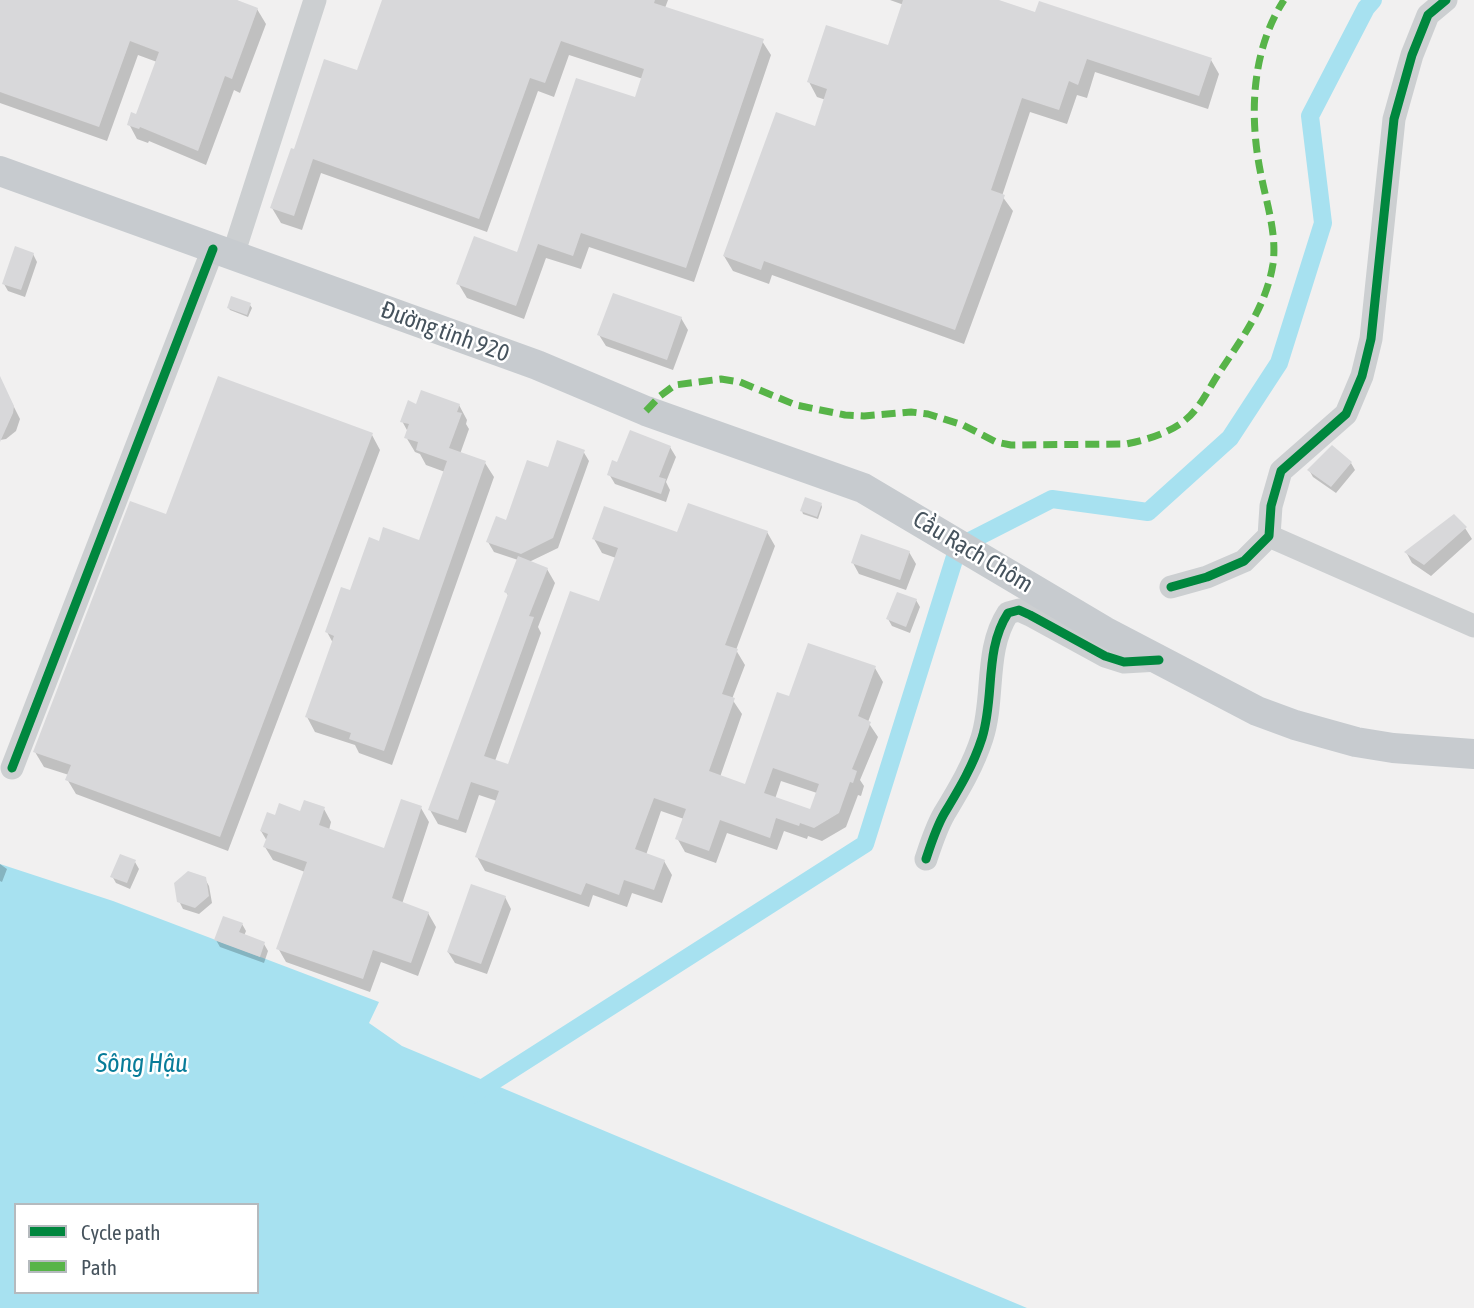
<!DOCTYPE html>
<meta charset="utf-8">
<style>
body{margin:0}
#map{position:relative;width:1474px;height:1308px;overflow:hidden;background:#f1f0f0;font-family:"Asap Condensed",sans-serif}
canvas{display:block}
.legend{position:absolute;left:14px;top:1203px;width:245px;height:91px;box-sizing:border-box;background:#fff;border:2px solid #b5babe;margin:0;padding:9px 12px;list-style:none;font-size:21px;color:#46535d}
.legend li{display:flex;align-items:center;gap:14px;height:35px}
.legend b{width:35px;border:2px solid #b5babe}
</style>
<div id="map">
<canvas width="1474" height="1308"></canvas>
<ul class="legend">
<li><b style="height:9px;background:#00873e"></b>Cycle path</li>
<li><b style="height:9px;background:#57b448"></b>Path</li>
</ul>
</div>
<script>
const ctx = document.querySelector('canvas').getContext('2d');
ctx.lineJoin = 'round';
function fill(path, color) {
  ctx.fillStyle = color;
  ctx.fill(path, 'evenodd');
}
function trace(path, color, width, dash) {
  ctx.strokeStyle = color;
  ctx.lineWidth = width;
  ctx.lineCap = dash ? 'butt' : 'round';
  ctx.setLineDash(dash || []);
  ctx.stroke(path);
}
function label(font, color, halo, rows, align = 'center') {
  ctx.font = font + ' "Asap Condensed",sans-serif';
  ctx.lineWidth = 5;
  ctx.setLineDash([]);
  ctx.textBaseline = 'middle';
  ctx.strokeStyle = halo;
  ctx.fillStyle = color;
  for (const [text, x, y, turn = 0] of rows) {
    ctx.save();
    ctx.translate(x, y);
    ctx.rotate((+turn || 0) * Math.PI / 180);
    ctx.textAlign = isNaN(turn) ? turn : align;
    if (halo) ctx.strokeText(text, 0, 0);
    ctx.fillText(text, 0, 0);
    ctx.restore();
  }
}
const water = new Path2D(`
 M0,864l113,37 266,101 -10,21 33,23 625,262h-1027zM16,1205h241v87h-241z`);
const shadow = new Path2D(`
 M0,0h236l21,9 9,15 -26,69 -6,-3 -28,75 -57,-24 -1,2 -11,-4 -8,-15 8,-8 20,-54 -19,-7 -31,86 -107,-38z
 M384,0h284l-3,8 97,33 9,14 -77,227 -105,-35 -8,22 -35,-11 -22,61 -57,-21 -9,-15 60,-29 118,-155 7,-20 -74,-24 -15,42 -16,-6 -51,141 -166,-59 -19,57 -21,-7 -9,-15 23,-57 63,-79z
 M890,0h104l42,14 175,46 8,14 -11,35 -113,-37 -8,26 -10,-3 -10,29 -37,-12 -28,84 11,15 -49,133 -192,-69 -3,9 -36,-13 -9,-15 92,-128 10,-28 -9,-3 -8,-15 80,-35 15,-42z
 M33,254l4,8 -12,35 -17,-6 -4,-7z
 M250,305l2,3 -4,9 -18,-7 -2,-3z
 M681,318l7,12 -15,40 -67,-24 -7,-11z
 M0,390l8,5 12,24 -4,12 -10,8 -6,1z
 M459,405l8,15 -1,4 3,5 -9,25 25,9 9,14 -102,288 -33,-12 -4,-8 -40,-13 -8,-15 26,-74 -6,-11 53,-89 40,-1 25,-70 -19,-7 -6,-11 -5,-2 -9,-15 2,-5 -6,-11 15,-15z
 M372,435l8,15 -152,401 -152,-57 -9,-15 2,-4 -25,-8 -9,-15 132,-236z
 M670,447l6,10 -10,25 4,8 -4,12 -51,-18 -6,-10 9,-10z
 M583,451l6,10 -31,87 -29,14 18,7 8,14 -17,44 3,6 -46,128 14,5 91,-163 16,-45 -14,-5 -8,-14 173,-7 8,14 -39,104 9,15 -13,34 10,15 -22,63 26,9 44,-88 85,-30 8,14 -15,40 10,15 -18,43 4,6 -3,10 -3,-1 -12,32 -24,14 -14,-5 -1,3 -23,-8 -7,19 -50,-17 -11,30 -31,-11 -8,-14 7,-19 -23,-8 -15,44 18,6 8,14 -10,28 -30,-10 -5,14 -34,-12 -4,12 -104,-36 -8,-14 20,-56 -18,-6 -13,38 -28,-9 -8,-14 79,-213 -3,-5 12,-32 -24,-8 -6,-10 61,-73zM781,781l36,12 -6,18 -36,-12z
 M1351,463l4,7 -19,23 -23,-16 -4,-7z
 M821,504l1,3 -4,12 -15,-5 -1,-3z
 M1465,528l7,11 -41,37 -19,-13 -6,-11z
 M909,552l7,12 -10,26 -47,-16 -6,-11z
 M916,600l4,7 -10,26 -18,-7 -4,-7z
 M421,808l8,14 -27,82 26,9 8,14 -18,49 -37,-14 -11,30 -84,-30 -8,-14 27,-76 -32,-12 -8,-13 2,-6 -6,-10 15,-14 48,-8 7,13 -2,8 56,20z
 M135,862l4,7 -9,20 -14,-6 -4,-7z
 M0,864l7,5 -5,13 -2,-1z
 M205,879l4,7 3,17 -13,11 -16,-5 -4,-8z
 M505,897l6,12 -24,65 -32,-11 -7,-11z
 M242,924l4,7 -2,5 20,8 4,7 -4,12 -44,-16 -4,-7z`);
const canal = new Path2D(`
 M472,1095l393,-251 93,-297 94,-48 96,13 82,-74 49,-75 44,-140 -13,-107 56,-108 7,-8`);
const building = new Path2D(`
 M0,0h237l21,8 -26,71 -7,-3 -27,75 -58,-24 -1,2 -12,-4 4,-13 5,2 23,-62 -29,-11 -31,86 -99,-35z
 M382,0h273l-1,3 110,36 -78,229 -105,-35 -8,23 -35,-12 -22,62 -60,-22 18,-48 43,16 59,-174 59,19 9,-28 -83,-28 -16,42 -15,-5 -51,141 -166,-60 -19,57 -24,-8 21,-60 3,1 30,-90 33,11z
 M903,0h96l36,12 4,-11 173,57 -13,38 -112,-37 -9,26 -9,-4 -10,29 -37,-12 -31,92 14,5 -50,135 -191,-69 -3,9 -38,-14 53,-144 39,14 12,-37 -20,-7 19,-57 62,20z
 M15,246l19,7 -13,37 -19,-6z
 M613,293l69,24 -15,43 -70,-25z
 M231,296l20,7 -4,12 -20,-7z
 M0,376l14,30 -1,7 -13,29z
 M218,376l155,57 -153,404 -155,-57 6,-15 -38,-13 97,-251 36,13z
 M421,390l39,14 -3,8 5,1 -13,35 37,13 -102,290 -35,-12 2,-6 -46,-16 29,-81 -9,-4 16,-45 9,3 19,-53 10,4 4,-14 36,13 28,-79 -31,-11 2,-8 -14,-4 5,-14 -9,-2 8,-22 8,4z
 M630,430l41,16 -12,31 7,2 -5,15 -54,-19 5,-15 5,2z
 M557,440l28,10 -32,88 -32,16 -35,-12 10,-26 10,4 21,-60 21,7z
 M1332,445l20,17 -21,25 -24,-17z
 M805,497l17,6 -5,14 -17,-6z
 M688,503l80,28 -43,114 13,4 -16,45 13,4 -26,73 36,13 32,-92 12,4 19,-53 68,23 -18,50 13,6 -19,47 5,2 -4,12 -3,-1 -11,31 -25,15 -14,-5 -1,3 -23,-8 -6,20 -50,-18 -11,31 -34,-12 11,-30 -32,-11 -19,51 30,11 -11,30 -30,-10 -5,15 -33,-12 -5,12 -106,-38 24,-66 -28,-9 -13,38 -30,-10 80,-216 -4,-2 14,-36 30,12 -19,48 5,1 -50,139 24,8 62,-173 29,10 19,-53 -26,-9 12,-33 73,26zM773,768l46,16 -9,25 -46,-16z
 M1454,514l13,13 -43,38 -20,-13z
 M861,534l49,17 -10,29 -49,-17z
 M897,592l20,7 -11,28 -20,-8z
 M401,799l21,7 -30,92 37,14 -18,51 -38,-13 -10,29 -87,-30 31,-87 -44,-15 5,-13 -8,-3 7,-19 8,3 4,-12 21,8 4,-11 21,7 -6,18 65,23z
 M120,854l16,6 -9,23 -17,-6z
 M188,871l18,6 3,19 -14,12 -18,-6 -3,-19z
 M471,884l35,12 -25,68 -34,-12z
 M223,916l20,7 -4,9 26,10 -5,15 -46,-17z`);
const minor = new Path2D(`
 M233,255l82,-255
 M1269,536l205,90
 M1171,587l36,-10 37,-16 25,-25 2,-30 10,-35 65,-57 16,-38 9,-37 23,-220 18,-64 16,-40 18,-15
 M12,768l201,-519
 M926,859c5,-15 10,-31 18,-45 15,-25 29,-48 38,-76 13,-41 2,-88 26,-125l11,-3 11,5 75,41 19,6 35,-2`);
const major = new Path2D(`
 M0,171l537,194 109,46 217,77 241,143 153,80 38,14 61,17 37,6 81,6`);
const quiet = new Path2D(`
 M646,411l14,-15 15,-11 46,-6 19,3 56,23 49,10 19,1 47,-4 17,2 35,11 33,17 15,3 115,-1c25,-5 54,-14 70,-35 9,-11 15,-24 23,-36 23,-35 47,-66 54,-109 4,-30 -6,-59 -12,-89 -12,-58 -10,-124 23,-175`);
const cycleway = new Path2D(`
 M1171,587l36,-10 37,-16 25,-25 2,-30 10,-35 65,-57 16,-38 9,-37 23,-220 18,-64 16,-40 18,-15
 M12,768l201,-519
 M926,859c5,-15 10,-31 18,-45 15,-25 29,-48 38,-76 13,-41 2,-88 26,-125l11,-3 11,5 75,41 19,6 35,-2`);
const streetNames = [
 ["Đường tỉnh 920",445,332,20],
 ["Cầu Rạch Chôm",973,552,31]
];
const waterNames = [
 ["Sông Hậu",142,1064]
];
fill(water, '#a7e1f0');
fill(shadow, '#0003');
trace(canal, '#a7e1f0', 18);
fill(building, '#d8d8da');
trace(minor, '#cccfd1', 23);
trace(major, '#c7cbcf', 30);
trace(quiet, '#57b448', 7, [14, 7]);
trace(cycleway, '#00873e', 9);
label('24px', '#46535d', '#fff', streetNames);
label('italic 26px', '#087c99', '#fff', waterNames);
</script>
